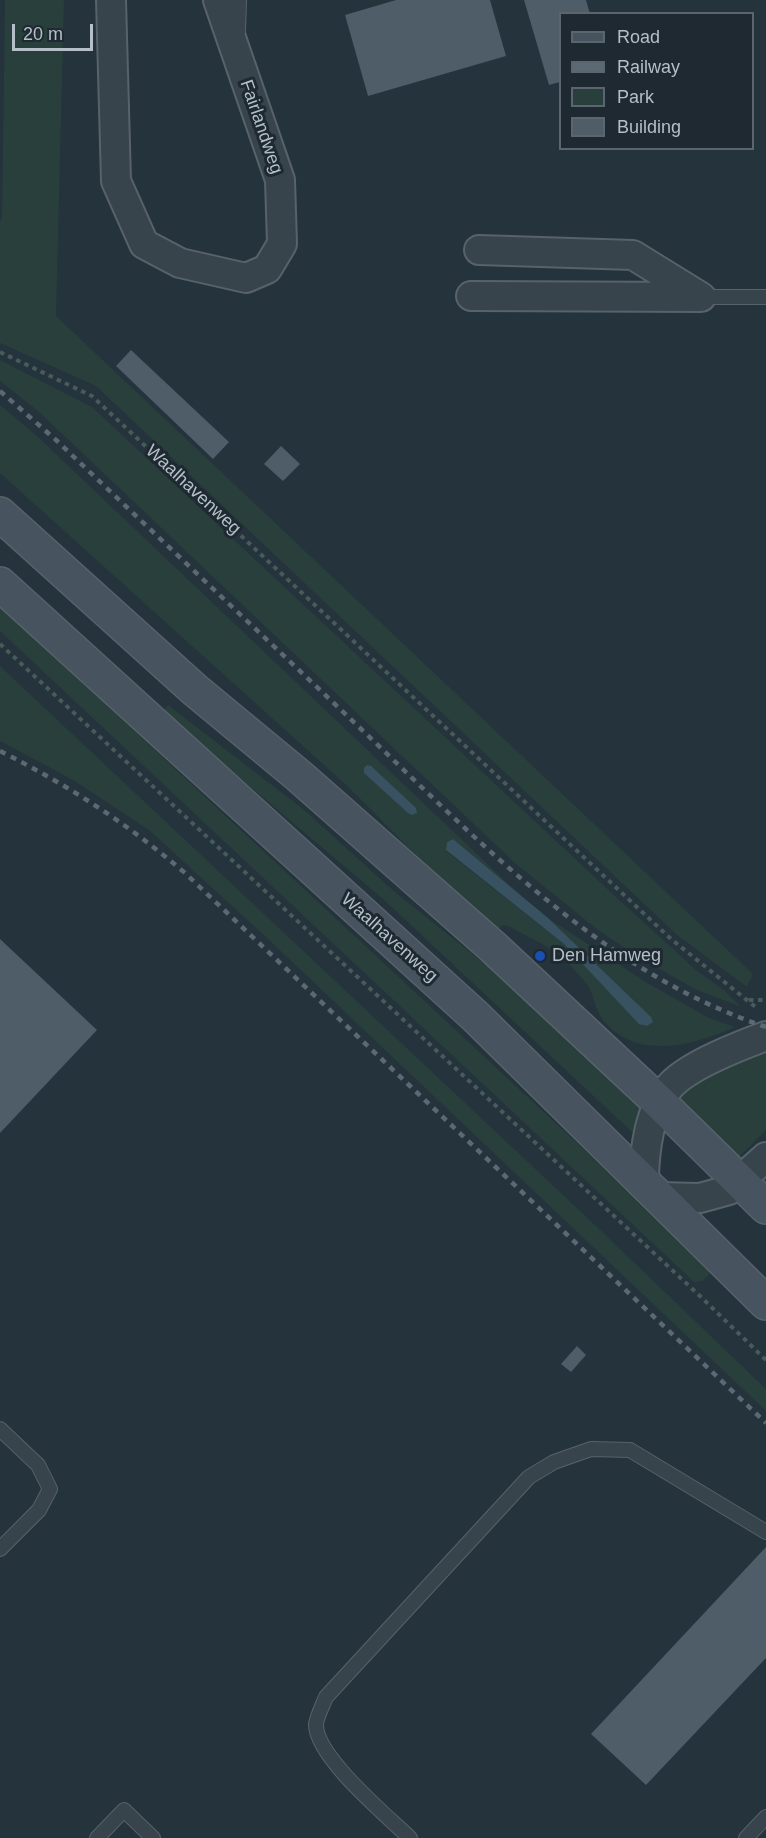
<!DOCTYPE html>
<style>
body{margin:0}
#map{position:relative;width:766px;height:1838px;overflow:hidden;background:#25333c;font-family:Arial,sans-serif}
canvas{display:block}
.legend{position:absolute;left:559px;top:12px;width:195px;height:138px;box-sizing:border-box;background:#1e2931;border:2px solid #5a656d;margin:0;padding:8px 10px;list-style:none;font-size:18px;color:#b4bfc7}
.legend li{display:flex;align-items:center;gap:12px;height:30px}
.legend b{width:30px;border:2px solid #5a656d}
.scale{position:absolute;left:12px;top:24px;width:81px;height:27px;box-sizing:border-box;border:3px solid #b4bfc7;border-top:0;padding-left:8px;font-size:18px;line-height:21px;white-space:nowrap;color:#b4bfc7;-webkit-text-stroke:4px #1e2931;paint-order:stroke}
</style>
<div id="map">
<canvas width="766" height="1838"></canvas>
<ul class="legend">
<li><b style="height:8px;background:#47545f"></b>Road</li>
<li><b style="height:8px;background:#5b6973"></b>Railway</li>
<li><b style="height:16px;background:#283f3c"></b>Park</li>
<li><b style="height:16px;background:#4e5d67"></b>Building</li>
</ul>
<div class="scale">20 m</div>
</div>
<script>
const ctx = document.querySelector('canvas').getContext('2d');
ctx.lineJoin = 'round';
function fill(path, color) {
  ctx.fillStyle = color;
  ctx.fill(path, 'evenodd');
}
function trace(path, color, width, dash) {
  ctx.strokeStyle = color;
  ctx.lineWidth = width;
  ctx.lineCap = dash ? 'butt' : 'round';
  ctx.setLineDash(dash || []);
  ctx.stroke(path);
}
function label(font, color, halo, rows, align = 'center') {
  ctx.font = font + ' Arial,sans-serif';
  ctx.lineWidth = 6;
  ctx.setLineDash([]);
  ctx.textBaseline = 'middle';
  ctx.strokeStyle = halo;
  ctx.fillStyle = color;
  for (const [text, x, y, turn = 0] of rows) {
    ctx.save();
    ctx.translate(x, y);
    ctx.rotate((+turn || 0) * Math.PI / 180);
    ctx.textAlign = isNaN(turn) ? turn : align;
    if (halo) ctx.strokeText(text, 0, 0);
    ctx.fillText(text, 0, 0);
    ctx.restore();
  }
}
const green = new Path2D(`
 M5,0h59l-8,316 697,658 -6,13 -70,-52 -581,-549 -96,-43v-122l2,-3z
 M0,360l92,47 524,490 80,73 29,21 16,16 -44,-17 -59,-33 -40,-27 -82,-66 -477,-452 -39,-31z
 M0,405l37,31 480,456 -64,-53 -6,3 -1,9 118,93 14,14 73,59 -103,-99 96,63 65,37 26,9c-42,19 -99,34 -132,-7 -9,-11 -9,-28 -18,-38 -8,-9 -18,-22 -29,-29 -15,-11 -32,-18 -48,-27l-5,-1 -6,5c-55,-45 -102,-98 -153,-147l-344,-310z
 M0,606l574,534 136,133 -7,8 -9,1 -694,-651z
 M0,666l595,559 171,164v22l-499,-473 -118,-108 -76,-50 -73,-39z
 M168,705l135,104 93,84 99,79 145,134 -6,28 -251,-235 -221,-187z
 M766,1042v88l-29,29 -60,-60 40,-34z`);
const water = new Path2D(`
 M367,765l4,1 45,42 1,5 -5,2 -4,-2 -44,-40v-5z
 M453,839l95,79 103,99 2,5 -6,4 -8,-2 -75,-80 -118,-94 1,-8z`);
const building = new Path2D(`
 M396,0h94l16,56 -138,40 -23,-81z
 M524,0h62l4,14h-30v68l-11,3z
 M131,350l98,92 -16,17 -97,-93z
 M281,446l19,18 -17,17 -19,-17z
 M0,939l97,91 -97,103z
 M577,1346l9,9 -15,17 -10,-8z
 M766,1547v111l-120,127 -55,-51z`);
const path = new Path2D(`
 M0,352l92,44 579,543 87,70
 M0,644l701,653 65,63
 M749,1000h17`);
const lane = new Path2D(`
 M238,32l1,-32
 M701,297h65
 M0,1429l38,36 12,24 -11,21 -39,39
 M97,1838l27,-28 29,28
 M410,1838c-24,-23 -95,-82 -94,-114 1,-8 7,-19 10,-27l203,-220 25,-15 37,-13 39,1 136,82
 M746,1838l20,-21`);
const street = new Path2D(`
 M111,0l5,181 28,63 36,19 66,15 21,-9 15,-25 -2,-64 -62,-180
 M479,250l154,5 68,42
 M471,296l229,1
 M644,1183c0,-31 5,-76 28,-99 20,-20 67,-38 94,-48
 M658,1197l42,1 29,-8 37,-33`);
const secondary = new Path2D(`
 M0,514l195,176 104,86 194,171 167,156 106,104
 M0,584l475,432 291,287`);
const rail = new Path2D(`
 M0,391l56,49c101,96 203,192 304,288 122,116 242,244 406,299
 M0,751c71,36 125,71 185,122l581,550`);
const markers = [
 [540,956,6,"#1a4fb4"]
];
const streetNames = [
 ["Fairlandweg",261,127,71],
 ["Waalhavenweg",193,490,43],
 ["Waalhavenweg",389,938,42]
];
const poiNames = [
 ["Den Hamweg",552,956]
];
fill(green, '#283f3c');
fill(water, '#395262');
fill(building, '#4e5d67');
trace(lane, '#57626a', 16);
trace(street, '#57626a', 32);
trace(secondary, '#57626a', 36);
trace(path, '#475b5a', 4, [4.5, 4.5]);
trace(lane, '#38444c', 14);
trace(street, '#38444c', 28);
trace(secondary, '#47545f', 33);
trace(rail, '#5b6973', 4.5, [6, 6]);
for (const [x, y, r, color] of markers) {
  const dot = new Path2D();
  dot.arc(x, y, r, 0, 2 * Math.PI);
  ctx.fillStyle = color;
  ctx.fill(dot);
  trace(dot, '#1e2931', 2);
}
label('18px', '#b4bfc7', '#1e2931', streetNames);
label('18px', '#b4bfc7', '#1e2931', poiNames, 'left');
</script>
